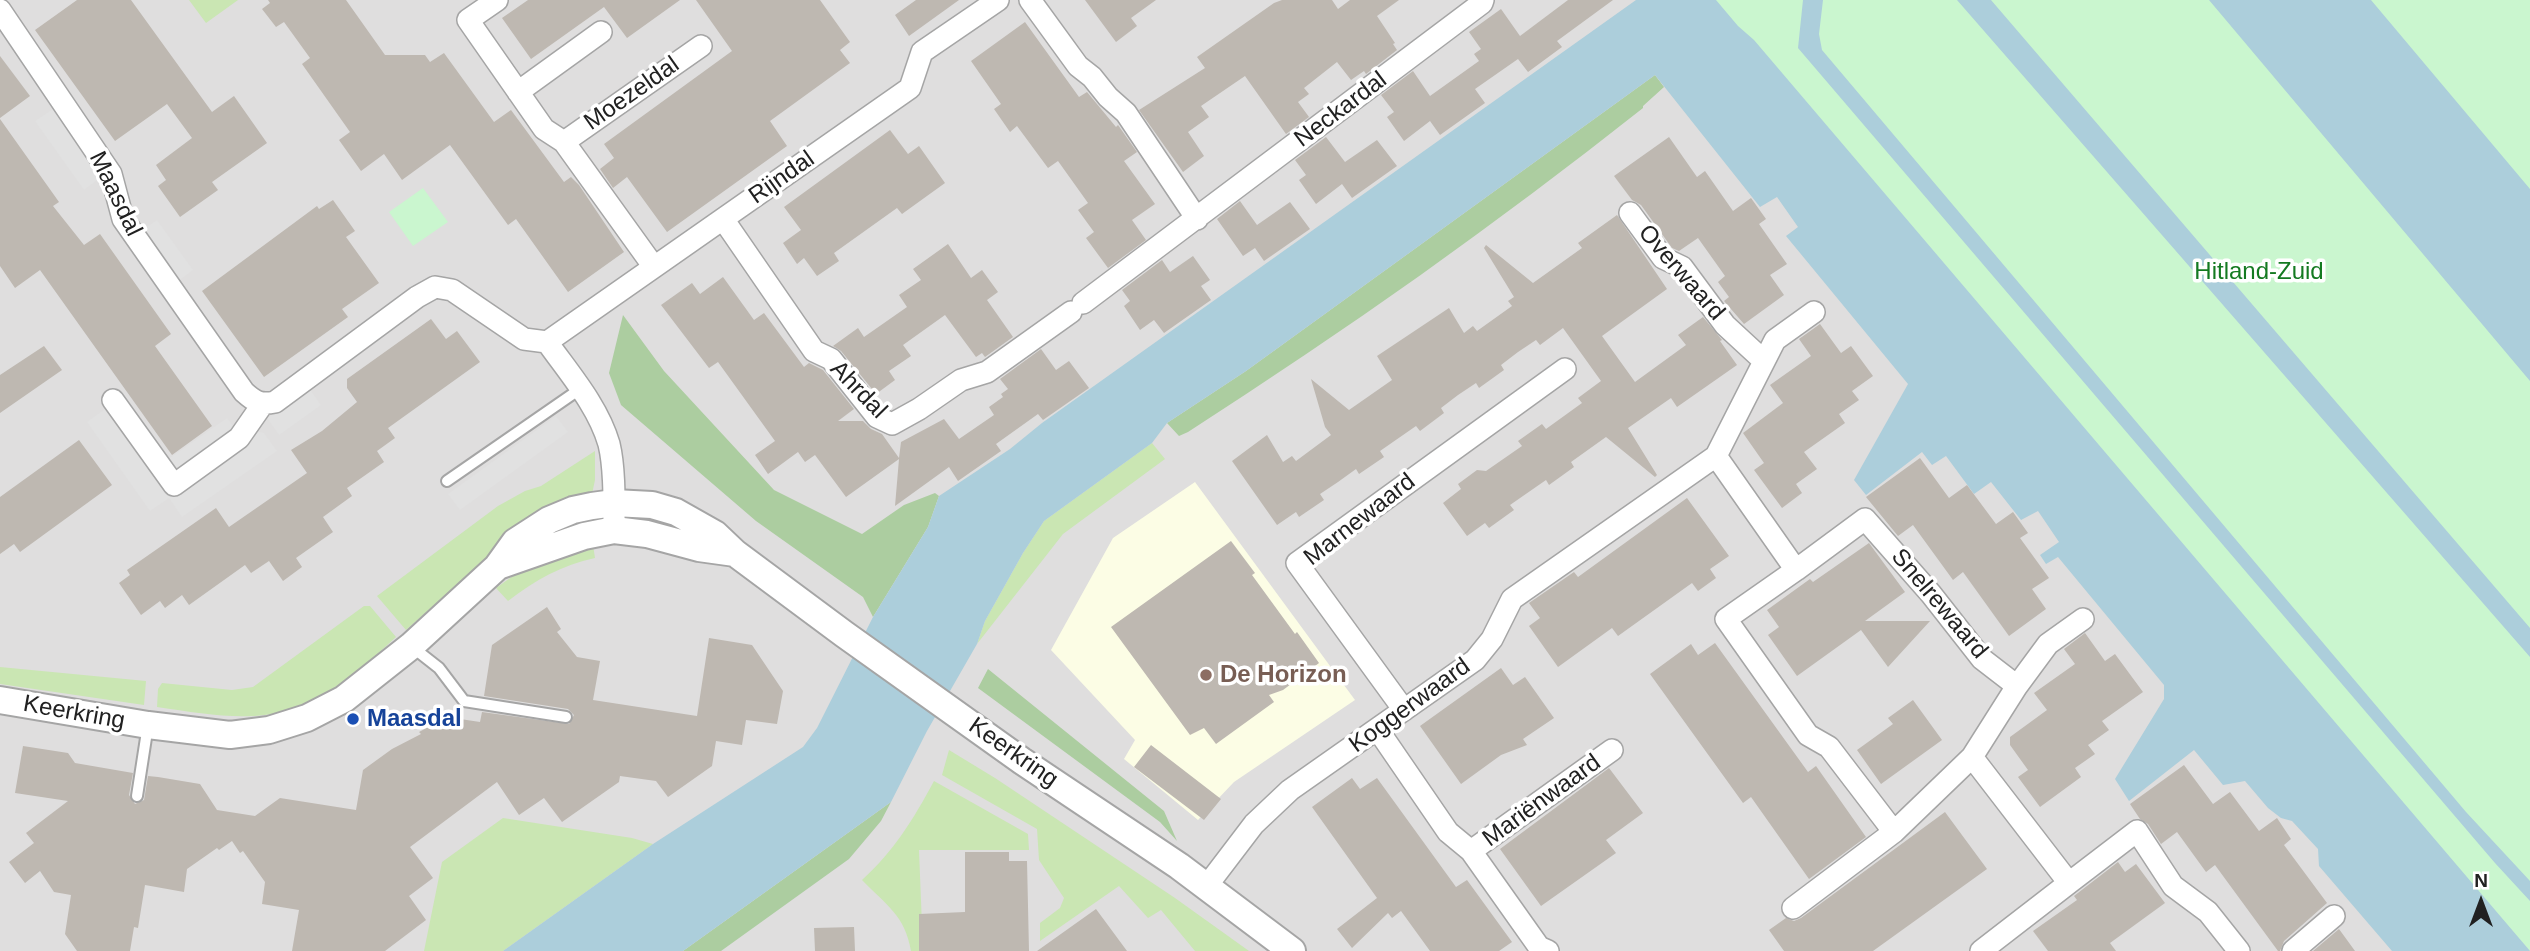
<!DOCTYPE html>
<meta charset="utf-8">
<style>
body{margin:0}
#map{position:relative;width:2530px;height:951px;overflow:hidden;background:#f1eee8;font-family:Arial,sans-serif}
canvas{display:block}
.north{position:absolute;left:2446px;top:867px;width:70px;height:70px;-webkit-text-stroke:5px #fff;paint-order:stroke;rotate:0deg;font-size:19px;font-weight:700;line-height:28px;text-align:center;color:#212121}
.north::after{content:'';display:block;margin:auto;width:24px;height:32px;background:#212121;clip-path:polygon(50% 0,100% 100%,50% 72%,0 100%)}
</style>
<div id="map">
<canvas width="2530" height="951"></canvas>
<div class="north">N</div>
</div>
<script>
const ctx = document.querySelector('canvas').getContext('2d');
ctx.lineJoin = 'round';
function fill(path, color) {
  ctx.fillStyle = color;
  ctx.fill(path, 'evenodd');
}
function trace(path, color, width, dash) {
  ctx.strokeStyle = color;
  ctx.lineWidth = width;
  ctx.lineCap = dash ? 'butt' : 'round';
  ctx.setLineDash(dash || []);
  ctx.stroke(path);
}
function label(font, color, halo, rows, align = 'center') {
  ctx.font = font + ' Arial,sans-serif';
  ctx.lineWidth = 7;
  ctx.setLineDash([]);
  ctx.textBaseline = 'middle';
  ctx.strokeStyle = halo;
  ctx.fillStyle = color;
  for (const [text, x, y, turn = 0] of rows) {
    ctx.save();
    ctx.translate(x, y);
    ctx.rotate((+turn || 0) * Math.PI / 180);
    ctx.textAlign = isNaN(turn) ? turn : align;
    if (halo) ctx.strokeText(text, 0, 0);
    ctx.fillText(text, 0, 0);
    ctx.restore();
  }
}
const residential = new Path2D(`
 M0,0h1789l741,871v80h-2530z`);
const education = new Path2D(`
 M1195,482l160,218 -121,82 -36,38 -74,-61 11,-19 -84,-90 62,-112z`);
const grass = new Path2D(`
 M189,0h49l-32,23z
 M1152,443l13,16 -102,75 -86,110 8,-23 38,-68 21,-32z
 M595,451v29l-3,14 -74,37 -112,99 -29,-34 121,-90 27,-15 16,-5z
 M593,545l2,13c-33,7 -60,22 -87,43l-12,-13 28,-20z
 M364,606h6l26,31c-18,16 -36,36 -57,50 -61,41 -114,30 -182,20l1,-18 4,-6 70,7 21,-3z
 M0,667l146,14 -2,24 -144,-21z
 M949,750l46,28 180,120 74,53h-54l-34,-41 -13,8 -29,-32 -79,55v-18l20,-15 4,-10 -25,-38 -2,-31 -95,-54z
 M934,781l94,53 1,16h-110l4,101h-12c-6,-36 -25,-46 -49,-71 32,-29 51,-60 72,-99z
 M503,818l129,20 21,6 -150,107h-79l18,-89z`);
const forest = new Path2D(`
 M1655,75l9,12 -21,19v2c-146,116 -298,223 -455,324l-9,4 -12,-13 79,-52z
 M623,315l41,56 110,119 88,44 42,-29 31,-12 4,3 -11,31 -55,90 -10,-20 -107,-76 -135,-116 -12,-32z
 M988,669l176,142 13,30 -17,-19 -182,-134z
 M891,802l-10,19 -32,38 -128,92h-38z`);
const park = new Path2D(`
 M1675,0h855v951z
 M423,188l25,34 -35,24 -24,-34z`);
const parking = new Path2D(`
 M53,109l48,68 -17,13 -49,-69z
 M157,220l36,50 -16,12 -36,-51z
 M309,388l12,17 -42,30 -12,-17z
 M119,399l45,63 63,-44 6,8 31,7 13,18 -95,66 -13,-19 -19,13 -63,-89z
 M556,416l12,16 -108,78 -12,-16z`);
const water = new Path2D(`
 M1636,0h80l22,26 16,14 776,911h-138l-73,-85 -1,-17 -26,-28 -11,-3 -13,-10 -23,-27 -22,4 -29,-35 -65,51 -14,-22 49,-80v-14l-106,-128 -12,7 -6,-9 19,-13 -21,-31 -17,9 -30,-38 -17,12 -28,-38 -14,9 -10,-13 -56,43 -12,-15 54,-96 -122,-148 12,-9 -21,-30 -17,10 -105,-132 -409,296 -79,52 -15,20 -108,78 -21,32 -38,68 -8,23 -50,87 -36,71 -208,149h-180l150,-107 150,-97 14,-19 56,-111 55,-90 11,-31 71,-47 32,-26z
 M1803,0h20l-4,34 3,16 644,762 64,69v20l-35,-38 -697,-815z
 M1957,0h34l539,628v29z
 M2209,0h162l159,189v192z`);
const building = new Path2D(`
 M77,0h54l81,112 22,-16 33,47 -55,39 6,8 -38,27 -22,-31 8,-6 -10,-15 36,-27 -25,-34 -52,37 -80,-111z
 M268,0h78l39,55h40l5,7 14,-9 50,69 17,-12 53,72 7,-5 8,8 45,67 -56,40 -52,-73 -8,6 -58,-80 -48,35 -18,-26 -23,17 -22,-31 11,-8 -48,-68 8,-6 -26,-36 -8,5 -14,-18 8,-6z
 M528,0h152l-53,38 -23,-31 -73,52 -29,-41z
 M696,0h124l30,42 -10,8 10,13 -80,58 17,25 -120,86 -40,-55 -14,11 -13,-19 14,-11 -10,-14 128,-93z
 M916,0h43l-50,36 -14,-21z
 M1085,0h71l-25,18 6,8 -21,16z
 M1282,0h50l6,9 12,-9h49l-22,16 18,27 -2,1 4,6 -31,24 -2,-3 -13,9 -14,-18 -33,26 5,6 -11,8 11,15 -23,17 -41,-58 -44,30 8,11 -21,15 16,24 -21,16 -44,-62 66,-42 -8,-11 77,-54z
 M1568,0h45l-56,41 5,6 -34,25 -10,-13 -43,30 10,14 -45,32 -10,-14 -26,20 -17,-24 7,-5 -13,-17 32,-24 17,25 49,-35 -5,-7 7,-5 -12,-17 32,-23 19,27z
 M1025,22l54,75 8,-5 29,35 2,-2 19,27 -13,9 31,43 -23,16 14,20 -38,28 -22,-30 8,-6 -16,-22 10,-7 -30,-42 -10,7 -31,-42 -7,6 -16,-23 7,-5 -30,-43z
 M0,56l30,40 -30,22z
 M0,119l59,83 -6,4 31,39 16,-11 71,100 -16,12 57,80 -40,29 -132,-185 -25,18 -15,-22z
 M890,130l18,24 11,-8 26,37 -43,31 -5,-6 -63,45 5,8 -22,15 -13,-18 -7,6 -14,-21 18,-13 -17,-23z
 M1326,137l19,25 32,-22 20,26 -45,32 -10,-14 -26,20 -17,-24 7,-5 -11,-15z
 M1669,137l28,40 8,-6 28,40 18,-13 15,21 -7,5 28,40 -17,11 14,20 -40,29 -20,-23 5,-4 -11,-15 7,-6 -27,-38 -19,13 -7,-3 -31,-43 -9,-5 -18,-24z
 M333,200l22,31 -9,6 33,46 -37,26 6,8 -84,60 -62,-86 115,-85 2,3z
 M1240,201l17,24 33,-23 20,27 -46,32 -9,-13 -12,8 -26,-37z
 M1617,215l50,74 -65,47 33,46 51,-37 -8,-10 25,-18 19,23 -2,1 17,24 -60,42 -6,-9 -43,30 29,47 -2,2 -49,-40 -35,25 3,5 -25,18 -3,-5 -36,25 4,5 -25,18 -4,-5 -18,13 -24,-33 18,-14 -3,-5 19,-14 9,1 36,-25 -4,-5 24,-17 4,5 36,-26 -4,-5 23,-17 -38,-53 -23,17 -4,-5 -18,12 -17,13 3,5 -25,18 -3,-5 -18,12 -17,13 3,5 -24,18 -4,-5 -36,25 4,6 -25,17 -3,-5 -18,13 -18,12 4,6 -25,17 -3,-5 -19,13 -45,-64 35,-26 16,27 9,-6 4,5 35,-26 -6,-8 -14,-48 38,31 43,-30 -15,-24 72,-48 15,25 9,-7 4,5 35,-25 -4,-5 6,-4 -30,-49 2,-3 47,38 49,-35 -4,-5z
 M948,244l23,34 11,-8 16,22 -11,8 26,37 -28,20 -3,-4 -6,4 -31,-42 -42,30 8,11 -22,15 6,9 -19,14 -35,-43 -8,-5 25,-18 6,9 43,-30 -8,-12 22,-15 -8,-11z
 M1193,256l17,24 -9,6 10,14 -47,33 -10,-13 -14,10 -16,-24 6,-5 -8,-11 40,-30 8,12z
 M723,277l31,43 10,-7 40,54 5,-4 14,7 31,39 -16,12h25l8,8 11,5 17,24 2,-16 43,-23 15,20 35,-24 -5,-8 14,-10 -2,-3 7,-5 -8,-10 41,-30 15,21 13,-9 20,27 -46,32 -5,-6 -42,30 5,7 -43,30 -9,-14 -54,39 4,-47 -53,38 -31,-42 -10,7 -7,-10 -30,22 -13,-19 20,-14 -57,-79 -9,6 -48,-63 31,-22 8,11z
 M431,319l15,20 11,-8 23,31 -92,66 7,10 -18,13 7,11 -37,26 5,8 -29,21 10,15 -37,26 6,9 -19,14 -14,-20 -18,12 -6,-8 -56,40 -7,-10 -17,13 -5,-7 -19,14 -22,-32 11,-8 -3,-5 89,-62 13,19 78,-54 -16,-23 31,-19 35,-29 -10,-14v-9z
 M1820,324l21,29 10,-7 22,30 -21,15 7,9 -20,14 6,9 -41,29 13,17 -21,15 6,9 -20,15 -28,-38 10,-7 -21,-30 40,-30 -13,-18 41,-29 -12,-17z
 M44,346l18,24 -62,43v-38z
 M79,440l33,45 -92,67 -6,-8 -14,10v-57z
 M1920,458l29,40 18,-13 29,39 17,-12 15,21 -8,5 29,40 -17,11 14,20 -37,27 -46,-64 -10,8 -40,-55 -15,11 -32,-39z
 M1687,498l42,58 -19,13 6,9 -18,13 -6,-8 -74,53 -6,-8 -54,39 -29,-41 11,-8 -11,-15 45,-31 4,5z
 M1231,541l24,32 -3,2 43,59 2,-2 22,31 -36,27 -14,5 5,7 -58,42 -12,-16 -14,7 -79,-108z
 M1869,543l36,49 -40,29h65l-42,46 -27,-37 -64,46 -29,-41 11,-8 -12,-17 43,-31 3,3z
 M547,607l14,22 -4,3 20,25 23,4 -7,39 104,16 12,-78 43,7 31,46 -6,33 -31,-4 -4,25 -26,-4 -4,25 -44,31 -12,-16 -36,-5 -1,6 -57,40 -18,-24 -25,17 -22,-33 -87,65 23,31 -24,18 17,24 -41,31h-93l7,-41 -37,-6 3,-22 -22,-31 -3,2 -8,-12 -13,9 -2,-2 -30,21 -3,23 -39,-7 -7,43 -4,-1 -4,24h-53l-12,-17 6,-39 -17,-3 -14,-21 -15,12 -16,-21 25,-19 -8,-10 42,-32 -53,-8 8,-47 45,7 7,10 58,10 -4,22 6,9 9,-4 4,-24 10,1 42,7 17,26 38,6 25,-18 76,12 7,-40 29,-21 29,-15 -2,-2 28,-15 33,5 2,-10 87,12 5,-9 -6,-6 -84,-13 8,-51z
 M2085,633l20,28 10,-7 28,38 -41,29 7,9 -21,15 7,9 -20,14 6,9 -41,30 -22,-30 10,-7 -18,-25v-8l37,-27 -13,-17 41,-29 -11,-15z
 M1715,643l93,129 8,-6 50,71 -57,42 -58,-82 -8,6 -93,-129 41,-30 7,11z
 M1501,668l12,17 12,-8 29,41 -31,21 4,6 -26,10 -40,29 -41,-58z
 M1913,700l29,40 -61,44 -24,-34 36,-26 -5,-6z
 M1151,745l70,54 -17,21 -70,-53z
 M2184,765l29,39 17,-12 29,39 18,-13 14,21 -7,6 43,58 -43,38 -4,10h-2l-63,-86 -9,7 -29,-40 -16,12 -13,-20 -8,-5 -10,-15z
 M1609,768l34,45 -37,27 10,13 -75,53 -41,-57z
 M1352,778l8,11 17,-11 79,109 11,-7 45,62 -13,9h-69l-29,-40 -9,7 -4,-5 -36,35 -15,-19 40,-31 -65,-91z
 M1945,812l42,57 -114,82h-89l-15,-21 17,-12 8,3 7,-3z
 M965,852h44v9h18l2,90h-110v-37l46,-2z
 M2118,862l7,10 11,-8 29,39 -55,40 6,8h-68l-15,-20 44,-31 -3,-4z
 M1096,909l31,42h-90z
 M854,927l1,24h-40l-1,-23z
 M2339,929l16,22h-42z`);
const service = new Path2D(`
 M447,481l133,-92
 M411,646l28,22 25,33 102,16
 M137,796l11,-71`);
const minor = new Path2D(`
 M497,0l-29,20 76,109 20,13 90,125
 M1030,0l48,66 14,11 16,20 18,16 71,106
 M0,10l111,164 12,45 121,173c11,10 16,13 31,10l142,-105 18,-10 17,3 72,49 23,3c22,31 51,64 62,102 6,25 5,60 5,86
 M518,92l83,-60
 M564,142l137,-96
 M1630,213l33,45 19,9 43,58 39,36
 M723,219l91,132 17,8 46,58 15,7 27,-15 42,-29 26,-8 84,-60
 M1083,303l399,-300 1,-3
 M547,342l363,-254 12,-36 76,-52
 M113,400l61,85 65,-47 23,-33
 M1716,456l80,114 69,-51 66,75 51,65 35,27
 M1796,570l-70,49 82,116 21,12 65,85
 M1404,710l-107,-147 268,-194
 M1378,730l70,102 23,19 68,96 9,4
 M1972,757l45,-71 31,-42 35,-25
 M1471,851l141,-101
 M2069,883l68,-52 36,55 35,26 31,39
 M1206,887l48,-63 36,-34 185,-130 17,-21 20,-40 204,-143 59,-116 39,-28
 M1793,908l101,-76 78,-75 97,126 -88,68
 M2293,951l41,-35`);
const tertiary = new Path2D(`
 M498,566l86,-30 30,-6 33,4 52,14 36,5
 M0,700l148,25 82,10 39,-5 38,-12 37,-19 67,-53 86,-79 18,-25 34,-22 24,-10 19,-4 22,-3 38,2 24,7 39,22 20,19 109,81 178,127 157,105 113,85`);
const markers = [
 [1206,675,7,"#8d6e63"],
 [353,719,7,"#1a4fb4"]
];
const streetNames = [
 ["Moezeldal",632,94,-35],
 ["Neckardal",1341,110,-37],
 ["Rijndal",782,178,-35],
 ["Maasdal",115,194,64],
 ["Overwaard",1681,273,49],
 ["Ahrdal",858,390,46],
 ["Marnewaard",1360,520,-38],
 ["Snelrewaard",1939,604,50],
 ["Koggerwaard",1410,706,-36],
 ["Keerkring",74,713,10],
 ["Keerkring",1013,753,35],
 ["Mariënwaard",1542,801,-36]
];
const parkNames = [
 ["Hitland-Zuid",2259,272]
];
const educationNames = [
 ["De Horizon",1220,675]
];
const transitNames = [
 ["Maasdal",367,719]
];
fill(residential, '#dfdede');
fill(education, '#fcfde5');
fill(grass, '#cae6b3');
fill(forest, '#accda0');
fill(park, '#caf6cf');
fill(parking, '#e1e1e1');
fill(water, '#accedb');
fill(building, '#beb8b1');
trace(service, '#a5a5a5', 14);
trace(minor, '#a5a5a5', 24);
trace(tertiary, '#a5a5a5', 30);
trace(service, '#fff', 10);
trace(minor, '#fff', 21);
trace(tertiary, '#fff', 26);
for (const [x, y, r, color] of markers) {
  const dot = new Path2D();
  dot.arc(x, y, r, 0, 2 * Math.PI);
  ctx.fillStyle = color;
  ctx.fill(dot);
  trace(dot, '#fff', 2.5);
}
label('24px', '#212121', '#fff', streetNames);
label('24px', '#147a21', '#fff', parkNames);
label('bold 24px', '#785e54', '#fff', educationNames, 'left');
label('bold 24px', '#164399', '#fff', transitNames, 'left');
</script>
